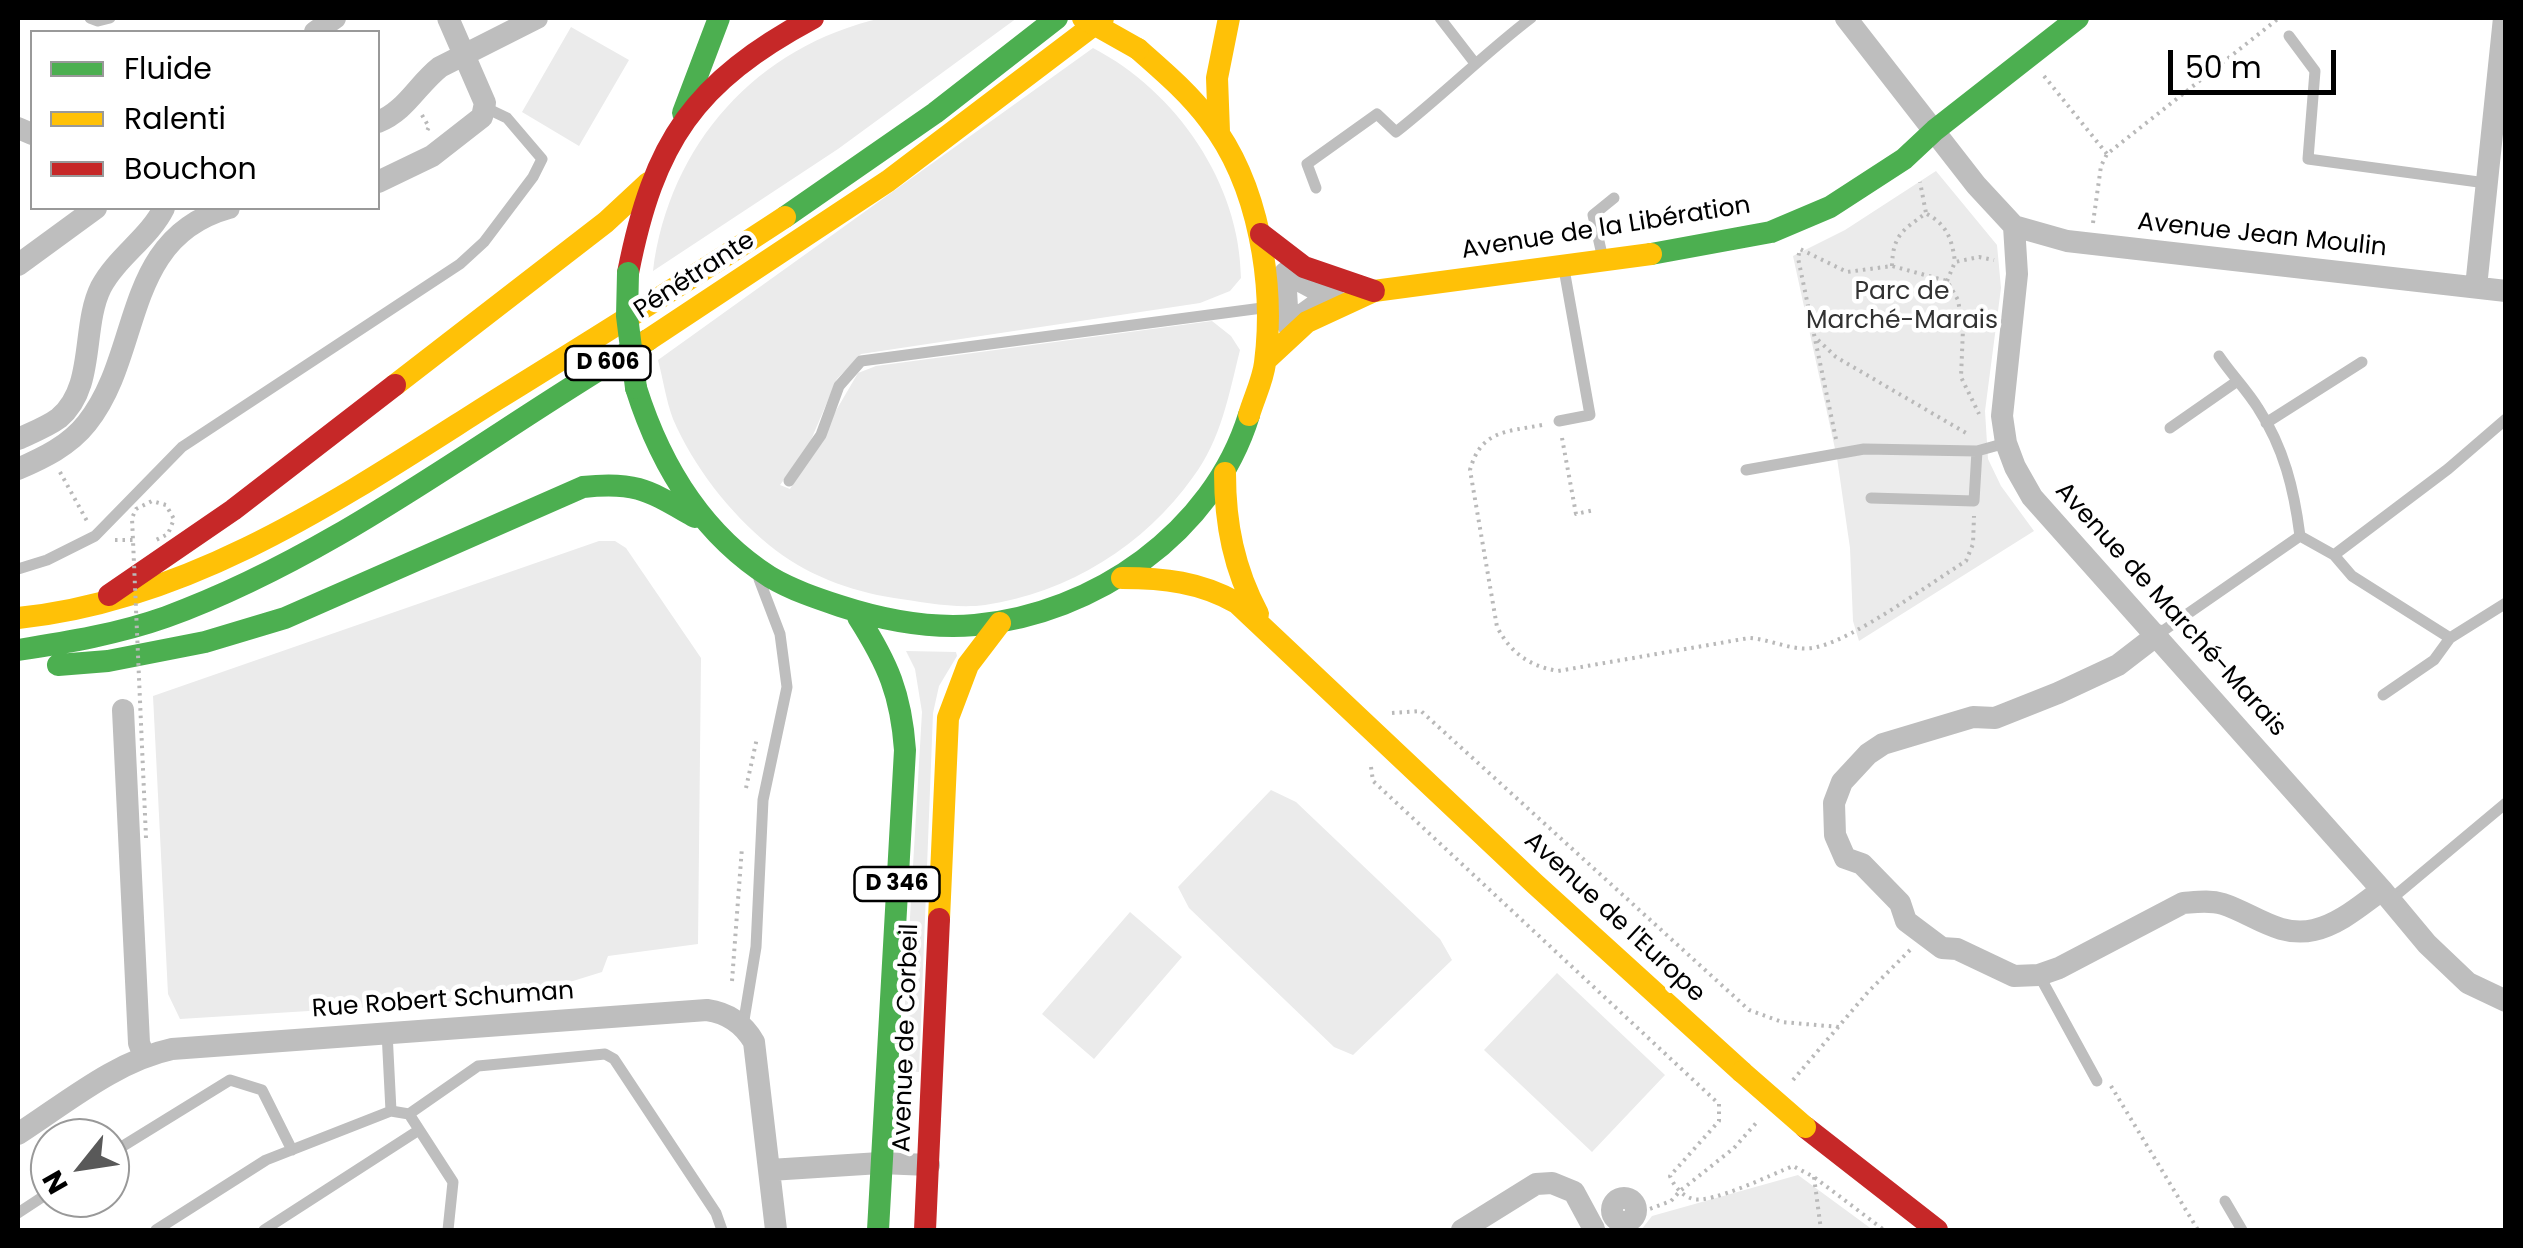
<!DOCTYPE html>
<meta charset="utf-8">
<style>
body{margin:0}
#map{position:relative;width:2523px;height:1248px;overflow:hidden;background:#fff;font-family:Poppins,sans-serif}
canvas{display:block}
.frame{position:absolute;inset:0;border:20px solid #000;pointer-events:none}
.legend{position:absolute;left:30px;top:30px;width:350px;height:180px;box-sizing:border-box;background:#fff;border:2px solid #999;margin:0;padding:12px 18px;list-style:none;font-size:30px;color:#000}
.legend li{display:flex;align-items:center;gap:20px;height:50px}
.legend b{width:50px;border:2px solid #999}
.north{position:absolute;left:30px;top:1118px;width:100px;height:100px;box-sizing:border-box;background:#fff;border:2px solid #999;border-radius:50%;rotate:240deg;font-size:28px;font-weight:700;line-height:40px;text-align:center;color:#000}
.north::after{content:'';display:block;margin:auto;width:35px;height:45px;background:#595959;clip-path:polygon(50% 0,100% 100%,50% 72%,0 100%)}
.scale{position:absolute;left:2168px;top:50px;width:168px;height:45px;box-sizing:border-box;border:5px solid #000;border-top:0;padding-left:12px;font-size:30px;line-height:35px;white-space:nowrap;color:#000;-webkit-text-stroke:8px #fff;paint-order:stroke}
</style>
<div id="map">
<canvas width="2523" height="1248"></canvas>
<div class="frame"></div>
<ul class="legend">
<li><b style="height:12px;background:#4caf50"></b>Fluide</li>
<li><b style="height:12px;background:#ffc107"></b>Ralenti</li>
<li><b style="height:12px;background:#c62828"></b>Bouchon</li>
</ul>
<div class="north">N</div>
<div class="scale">50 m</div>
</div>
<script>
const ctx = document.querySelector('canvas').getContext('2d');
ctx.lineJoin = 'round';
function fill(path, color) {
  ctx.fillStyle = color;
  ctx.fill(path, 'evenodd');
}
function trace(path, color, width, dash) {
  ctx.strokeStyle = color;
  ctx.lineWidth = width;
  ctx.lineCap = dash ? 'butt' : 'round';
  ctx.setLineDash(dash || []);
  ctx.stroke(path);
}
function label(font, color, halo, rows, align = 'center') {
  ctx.font = font + ' Poppins,sans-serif';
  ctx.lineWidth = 9;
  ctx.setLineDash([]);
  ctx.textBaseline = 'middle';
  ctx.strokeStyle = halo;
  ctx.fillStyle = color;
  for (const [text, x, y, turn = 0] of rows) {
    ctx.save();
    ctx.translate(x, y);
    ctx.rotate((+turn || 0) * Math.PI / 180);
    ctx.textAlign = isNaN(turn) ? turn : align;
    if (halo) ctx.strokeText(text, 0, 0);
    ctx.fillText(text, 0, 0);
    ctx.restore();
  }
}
const green = new Path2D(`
 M882,18h135l-179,131 -185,122c16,-127 104,-225 229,-253z
 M571,27l58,33 -50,86 -57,-34z
 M1093,48c83,43 147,135 148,230l-11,13 -30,12 -339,51 -24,25 -29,68 -28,38 10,4 68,-116 18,-7 336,-45 19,15 9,14c-11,44 -19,90 -47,127 -48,68 -125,116 -208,128 -29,4 -63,-3 -91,-7 -45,-7 -90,-24 -125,-53 -39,-32 -76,-79 -96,-126 -7,-19 -10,-40 -15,-59z
 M1936,171l61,74 4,43 -16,123 3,48 13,27 33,45 -175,110 -6,-20 -3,-73 -13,-90 -44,-202 52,-26z
 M599,541h16l11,7 75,110 -3,286 -90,12 -6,16 -84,26 -338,21 -12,-25 -15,-298z
 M906,651l50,1 1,4 -18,30 -6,27 -14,359 -18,-1 21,-359 -7,-43z
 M1271,790l25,12 144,137 12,21 -99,95 -19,-8 -145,-139 -11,-21z
 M1130,912l52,45 -88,102 -52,-45z
 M1557,973l108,102 -73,77 -108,-102z
 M1798,1175l75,55h-232l11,-14z`);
const path = new Path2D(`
 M2044,76l63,78
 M422,115l7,12 -2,4
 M1927,214c20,11 25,25 28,48
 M2093,223l8,-57 6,-12 172,-136
 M1892,266c1,-31 10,-35 34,-53l-6,-31
 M1947,281l8,-19 24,-5 15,3
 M1818,340l18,17 130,76
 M1542,425c-36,7 -61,5 -72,45l27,157c14,26 32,39 61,44l191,-33c22,1 46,15 68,9 39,-9 112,-63 149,-86l7,-17 1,-28
 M1562,438l14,76 18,-4
 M1836,439l-38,-181 2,-9 47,23 45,-6 55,15 11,19 5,29 -2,48 18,37
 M60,472l27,49
 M115,540h21
 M1392,713l29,-2 328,299 33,12 57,5
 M1371,767l2,14 346,323v17l-49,55c4,10 12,20 23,23 18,5 80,-25 100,-33l21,11 70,53
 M746,788l11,-50
 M732,981l10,-134
 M1793,1080l75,-88 42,-42
 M2111,1086l87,144
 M1814,1177l7,53
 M1636,1214l35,-13 9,-10 54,-43 23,-26`);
const lane = new Path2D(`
 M90,18l8,3 12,-3
 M1440,18l34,44
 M2289,36l26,35 -7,88 178,24
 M1316,188l-9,-24 70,-50 19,18c47,-37 88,-78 135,-114
 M1603,259l-10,-44 21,-17
 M2219,356c12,18 28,34 39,52 26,40 36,81 42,128
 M1559,421l31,-6 -26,-146
 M2266,423l96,-61
 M2170,428l66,-46
 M1746,470l118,-21 113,2 29,-8
 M789,481l32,-46 18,-49 22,-25 401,-53
 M1871,498l103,3 3,-50
 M2334,555l18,21 98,62 56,-35
 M18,569l29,-9 48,-24 87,-89 278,-183 24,-22 49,-65 9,-18 -35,-41 -23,-11
 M2157,635l143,-99 34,19 114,-86 58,-50
 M2383,695l51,-35 16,-22
 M2390,900l116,-97
 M2039,975l58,106
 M743,1026l13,-79 7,-147 24,-113 -7,-53 -21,-55
 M391,1111l18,3 44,68 -5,48
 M409,1114l69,-48 127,-12 9,5 102,154 6,17
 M110,1154l120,-74 32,10 30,60
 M2225,1201l17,29
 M18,1213l32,-21
 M156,1230l110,-70 125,-49 -4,-79
 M264,1230l155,-100`);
const street = new Path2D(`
 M1846,18l130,167 38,41 3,48 -15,142 4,27 9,24 17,30 350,393 45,54 41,39 38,18
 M315,32l20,-14
 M378,122c28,-11 39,-37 62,-55l97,-49
 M18,128l14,6
 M378,182l54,-26 50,-39 3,-14 -37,-85
 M2014,226l53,15 439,50
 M18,265l78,-57
 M1285,273l32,17 14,3 3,5 -14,4 -32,23z
 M2476,287l28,-269
 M18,439c13,-6 29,-12 41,-21 37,-31 22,-91 42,-131 16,-30 48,-49 63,-79
 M18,469c25,-11 51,-23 69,-46 56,-70 34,-185 142,-215
 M2157,635l-39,30 -60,28 -63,25 -22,-1 -90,27 -15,10 -26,28 -8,21 1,32 10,23 17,6 38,39 6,18 36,27 15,1 57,27 25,-1 20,-7 124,-65c14,-1 27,-3 40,1 31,10 56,34 91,26 26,-6 47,-25 68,-40
 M123,710l16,333 5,13
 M18,1134c48,-31 98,-73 154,-85l535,-39c21,3 36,13 47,32l22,188
 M770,1170l110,-7 49,2
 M1612 1210a12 12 0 1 1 24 0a12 12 0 1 1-24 0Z
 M1462,1230l74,-46 16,-1 22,9 20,37`);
const fast = new Path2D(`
 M683,113l36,-95
 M785,217l150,-104 122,-95
 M1651,254l120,-22 59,-25 74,-48 31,-29 143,-112
 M636,388c24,76 65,145 134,189 22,13 46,21 70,29 43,14 89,23 135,19 120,-11 238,-93 274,-210
 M858,617c30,47 43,77 47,133l-27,480
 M18,650c51,-8 100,-16 148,-33 175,-64 323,-184 482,-277
 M58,665l50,-4 97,-19 80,-24 298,-131c54,-6 66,4 112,30`);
const slow = new Path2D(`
 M1138,49c25,22 51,44 71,71 50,64 66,164 56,243 -2,17 -11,35 -16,52
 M1219,132l-2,-54 12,-60
 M648,340l240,-159 215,-163
 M1266,360l41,-38 67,-31 277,-37
 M395,385l211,-163 42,-39
 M1225,473c0,51 9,96 33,141
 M1122,578c41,0 79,4 115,25l297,280 208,189
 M18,618c178,-18 331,-125 478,-218 97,-60 193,-120 289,-183
 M939,919l9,-201 20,-53 32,-42`);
const jam = new Path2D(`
 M1261,234l43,33 70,24
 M628,273c26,-132 66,-191 185,-255
 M109,595l124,-85 162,-125
 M1805,1127l132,103
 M925,1230l14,-311`);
const pathBridge = new Path2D(`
 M146,838l-14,-320 4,-9 16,-8 14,4 8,14 -6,15 -12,6`);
const fastBridge = new Path2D(`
 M628,273l-1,43 9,72`);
const slowBridge = new Path2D(`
 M1083,18l55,31
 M1742,1072l63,55`);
const shields = [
 [608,363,85],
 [897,884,85]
];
const shieldNames = [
 ["D 606",608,363],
 ["D 346",897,884]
];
const streetNames = [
 ["Avenue de la Libération",1606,229,-9],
 ["Avenue Jean Moulin",2262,236,6],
 ["Pénétrante",695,276,-33],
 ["Avenue de Marché-Marais",2170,610,48],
 ["Avenue de l'Europe",1614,918,43],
 ["Rue Robert Schuman",443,1001,-4],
 ["Avenue de Corbeil",907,1038,-88]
];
const parkNames = [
 ["Parc de",1902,293],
 ["Marché-Marais",1902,322]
];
fill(green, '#ebebeb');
trace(path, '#b9b9b9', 4, [2.5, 5]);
trace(lane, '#bebebe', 11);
trace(street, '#bebebe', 22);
trace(fast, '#4caf50', 22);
trace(slow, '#ffc107', 22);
trace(jam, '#c62828', 22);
trace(pathBridge, '#b9b9b9', 4, [2.5, 5]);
trace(fastBridge, '#4caf50', 22);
trace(slowBridge, '#ffc107', 22);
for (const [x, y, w] of shields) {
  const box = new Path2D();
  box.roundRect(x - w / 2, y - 17, w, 34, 8);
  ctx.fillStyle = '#fff';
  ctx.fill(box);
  trace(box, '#000', 2.5);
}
label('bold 22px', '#000', null, shieldNames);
label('25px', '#000', '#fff', streetNames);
label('25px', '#313131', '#fff', parkNames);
</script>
